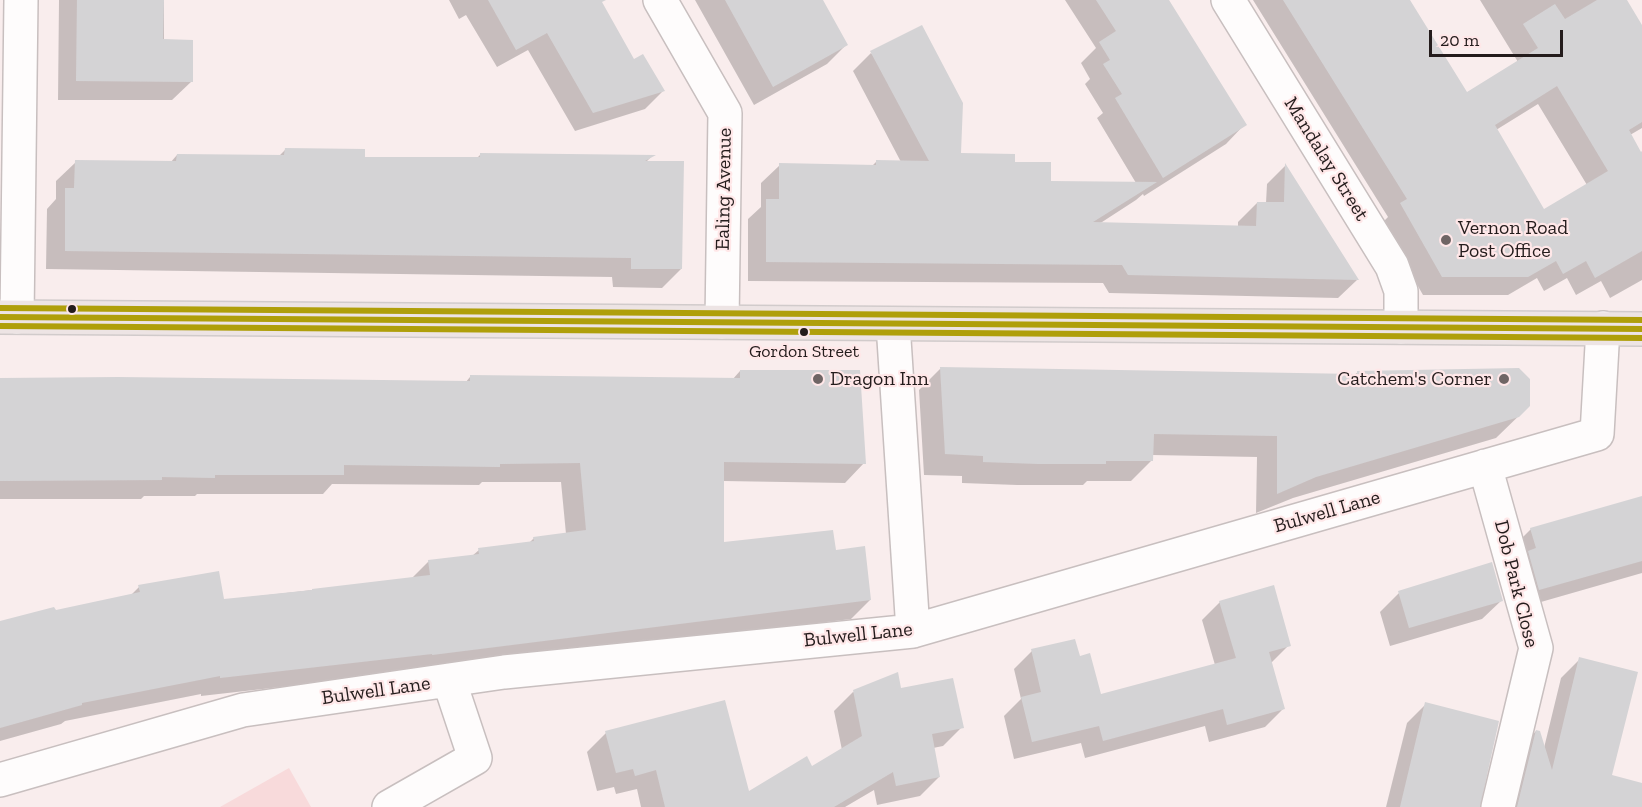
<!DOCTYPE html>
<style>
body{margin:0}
#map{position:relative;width:1642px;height:807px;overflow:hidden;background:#f9eded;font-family:"Zilla Slab",serif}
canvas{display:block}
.scale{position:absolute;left:1429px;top:30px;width:134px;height:27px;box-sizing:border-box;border:3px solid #241c1c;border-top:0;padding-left:8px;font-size:18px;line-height:21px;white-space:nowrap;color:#241c1c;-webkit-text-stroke:4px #ffe7e8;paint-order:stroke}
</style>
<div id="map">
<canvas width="1642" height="807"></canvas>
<div class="scale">20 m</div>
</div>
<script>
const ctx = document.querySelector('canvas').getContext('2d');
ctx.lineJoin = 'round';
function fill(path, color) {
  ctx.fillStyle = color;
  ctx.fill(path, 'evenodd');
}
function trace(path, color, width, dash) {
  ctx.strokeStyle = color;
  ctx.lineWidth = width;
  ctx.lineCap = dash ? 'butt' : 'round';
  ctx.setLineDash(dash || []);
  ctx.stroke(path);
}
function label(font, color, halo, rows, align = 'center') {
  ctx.font = font + ' "Zilla Slab",serif';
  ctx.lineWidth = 4.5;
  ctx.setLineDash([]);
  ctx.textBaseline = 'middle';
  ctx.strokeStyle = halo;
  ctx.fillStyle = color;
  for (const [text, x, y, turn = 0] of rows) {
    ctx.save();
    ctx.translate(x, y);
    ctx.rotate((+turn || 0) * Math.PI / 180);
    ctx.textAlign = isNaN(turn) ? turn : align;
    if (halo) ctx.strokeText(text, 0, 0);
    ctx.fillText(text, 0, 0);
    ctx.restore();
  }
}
const green = new Path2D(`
 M289,768l22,39h-91z`);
const shadow = new Path2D(`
 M59,0h105v41l28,40 -20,19h-114z
 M449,0h150l35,61 29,30 -18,18 -70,22 -47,-81 -31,17 -31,-52 -7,4z
 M695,0h127l24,45 -19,19 -73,41z
 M1065,0h103l77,124 -19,20 -82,52 -1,-2 -7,6 -37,24 139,3v-5l19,-19h9l1,-19 18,-18 72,114 -19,18 -229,-5 -6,-10 -355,-2v-62l13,-12v-24l19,-18 92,1 4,-4h25l-48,-91 18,-18 89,101 53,9 36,20h87l-39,-65 6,-5 -18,-29 5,-5 -9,-16 15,-15z
 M1253,0h156l58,94 51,-32 -38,-62h145l17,31v97l-12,7 12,28v117l-32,18 -9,-17 -25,14 -9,-17 -23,13 -7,-13 -29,17h-85l-41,-72 6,-6zM1538,104l49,81 -43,26 -48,-81z
 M285,150l78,8h114l4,-4 171,2 -6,6 35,107 -19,19 -49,-1 -1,-10 -566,-8 1,-60 9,-10v-18l20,-19 94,1 7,-8 102,1z
 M940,369l414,6 4,-3 171,34 -33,32 -203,60 -37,15 1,-56 -105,-2v5l-21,21h-44l-4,4h-66l-55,-2v-7l-38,-1 -5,-85z
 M740,371l124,92 -19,20 -122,-2v63l111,8 36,48 -19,19 -438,54v-1l-212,24v-2l-136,27 -4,3 -61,17v-118l130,-27 9,-9 84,13 188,-21 18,-18 43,-5 7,-6 50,-7 5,-5 32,-4 -5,-52h-79l-3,3 -147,-1 -9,10h-126l-2,2h-51l-3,3h-141v-120l465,4 5,-6 262,3z
 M1642,497v76l-122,35 -8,-60 19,-19z
 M1399,593l103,7 -20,19 -92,27 -10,-34z
 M1220,602l69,43 -18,18 12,46 -18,18 -56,15 -4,-16 -120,32 -4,-15 -67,16 -10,-43 17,-17 -7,-30 18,-18 47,6 21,39 115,-31 -13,-45z
 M1580,659l30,117 7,31h-113l13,-56 19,-20 8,17 17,-70z
 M853,692l109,35 -19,19 -10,2 6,29 -19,19 -43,9 -3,-15 -29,17h-204l-4,-18 -21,5 -2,-7 -17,4 -10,-39 19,-19 142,60 64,-25 30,-18 -8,-39z
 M1426,704l52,103h-92l21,-84z`);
const building = new Path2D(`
 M77,0h87l-1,39 30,1v42l-117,-1z
 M488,0h118l-4,2 32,57 9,-5 22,37 -72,22 -46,-80 -31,17z
 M725,0h98l25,45 -75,42z
 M1096,0h73l78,125 -84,53 -48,-80 7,-4 -19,-30 7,-4 -11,-18 17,-11z
 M1283,0h127l57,92 71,-44 -15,-24 32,-20 10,15 32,-19h30l15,25v97l-13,8 12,22 1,-1v100l-47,27 -9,-17 -23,13 -7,-13 -28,16h-86l-42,-74 7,-4zM1557,86l51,85 -64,38 -49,-84z
 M922,25l41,78 -2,50 54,1v8h36v19l106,1 -64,40 163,4 1,-24h27l1,-39 74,117 -231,-5 -6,-10 -356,-3v-63h13v-36l97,2v-5l53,1 -59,-110z
 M285,148l80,1v8h115v-4l176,2 -11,6h39l-2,108h-51v-11l-566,-7v-63h9l1,-28 101,1 1,-7 107,1z
 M940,367l417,7v-3l162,-3 11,11v27l-11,11 -203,60 -39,17v-58l-123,-2 -1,27h-47v3h-67l-56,-2v-6l-38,-2z
 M740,370h120l6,94 -142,-2v80l109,-12 3,20 29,-4 6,54 -439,55v-1l-212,24v-2l-138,27v2l-82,23v-107l54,-14 2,3 84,-18 -2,-7 81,-14 5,28 88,-9v-1l118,-14 -2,-15 51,-6 -1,-6 56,-7 -1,-4 53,-7 -6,-67 -80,1v3l-156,-2v10h-129v3l-53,-1v3l-162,1v-103l118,-1 352,4v-6l270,3z
 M1642,496v65l-103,29 -11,-39 8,-3 -6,-20z
 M1492,562l11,39 -94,27 -11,-37z
 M1274,585l17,61 -22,6 16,57 -58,16 -4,-16 -120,32 -4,-15 -67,16 -11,-45 20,-5 -10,-43 44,-10 5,17 10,-3 11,41 135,-36 -17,-57z
 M1579,657l59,15 -26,103 30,8v24h-125l19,-77 4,1 12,39z
 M898,672l3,16 52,-10 11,50 -32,6 8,43 -44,9 -3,-14 -59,35h-169l-9,-37 -21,6 -2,-7 -17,4 -11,-42 120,-31 24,91 58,-35 5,10 50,-30 -9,-46z
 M1425,702l74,19 -19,86h-80z`);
const minor = new Path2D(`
 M660,0l65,113 -3,209
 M1228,0l164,266 9,25v36
 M17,317l4,-317
 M893,324l20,307
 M1485,466l51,182 -38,159
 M0,780l243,-70 261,-38 409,-41 684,-197 6,-106
 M389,807l86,-49 -26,-78`);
const major = new Path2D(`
 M0,317l1642,12`);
const bus1 = new Path2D(`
 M0,317l1642,12`);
const bus2 = new Path2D(`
 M0,326l1642,12`);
const bus3 = new Path2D(`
 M0,308l1642,12`);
const markers = [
 [1446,240,6,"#6f6565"],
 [72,309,5,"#241c1c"],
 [804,332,5,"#241c1c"],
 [818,379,6,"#6f6565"],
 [1504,379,6,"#6f6565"]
];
const busNames = [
 ["Gordon Street",804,352]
];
const streetNames = [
 ["Mandalay Street",1326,159,58],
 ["Ealing Avenue",724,189,-89],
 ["Bulwell Lane",1327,512,-16],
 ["Dob Park Close",1516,584,76],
 ["Bulwell Lane",858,635,-6],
 ["Bulwell Lane",376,691,-8]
];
const poiNames = [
 ["Vernon Road",1458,228],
 ["Post Office",1458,251],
 ["Dragon Inn",830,379],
 ["Catchem's Corner",1492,379,"right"]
];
fill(green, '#f8dadb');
fill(shadow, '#0003');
fill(building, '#d4d3d5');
trace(minor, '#c8bfbf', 36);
trace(major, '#d1cbcb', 36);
trace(minor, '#fefcfc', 33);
trace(major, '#ede4e4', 33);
trace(bus1, '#af9f0a', 6);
trace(bus2, '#af9f0a', 6);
trace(bus3, '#af9f0a', 6);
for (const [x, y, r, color] of markers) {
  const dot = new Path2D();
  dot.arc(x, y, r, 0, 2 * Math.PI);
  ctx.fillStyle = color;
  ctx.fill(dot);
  trace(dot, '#ffe7e8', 2);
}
label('18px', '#241c1c', '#ffe7e8', busNames);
label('20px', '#241c1c', '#ffe7e8', streetNames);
label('20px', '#241c1c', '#ffe7e8', poiNames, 'left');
</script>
